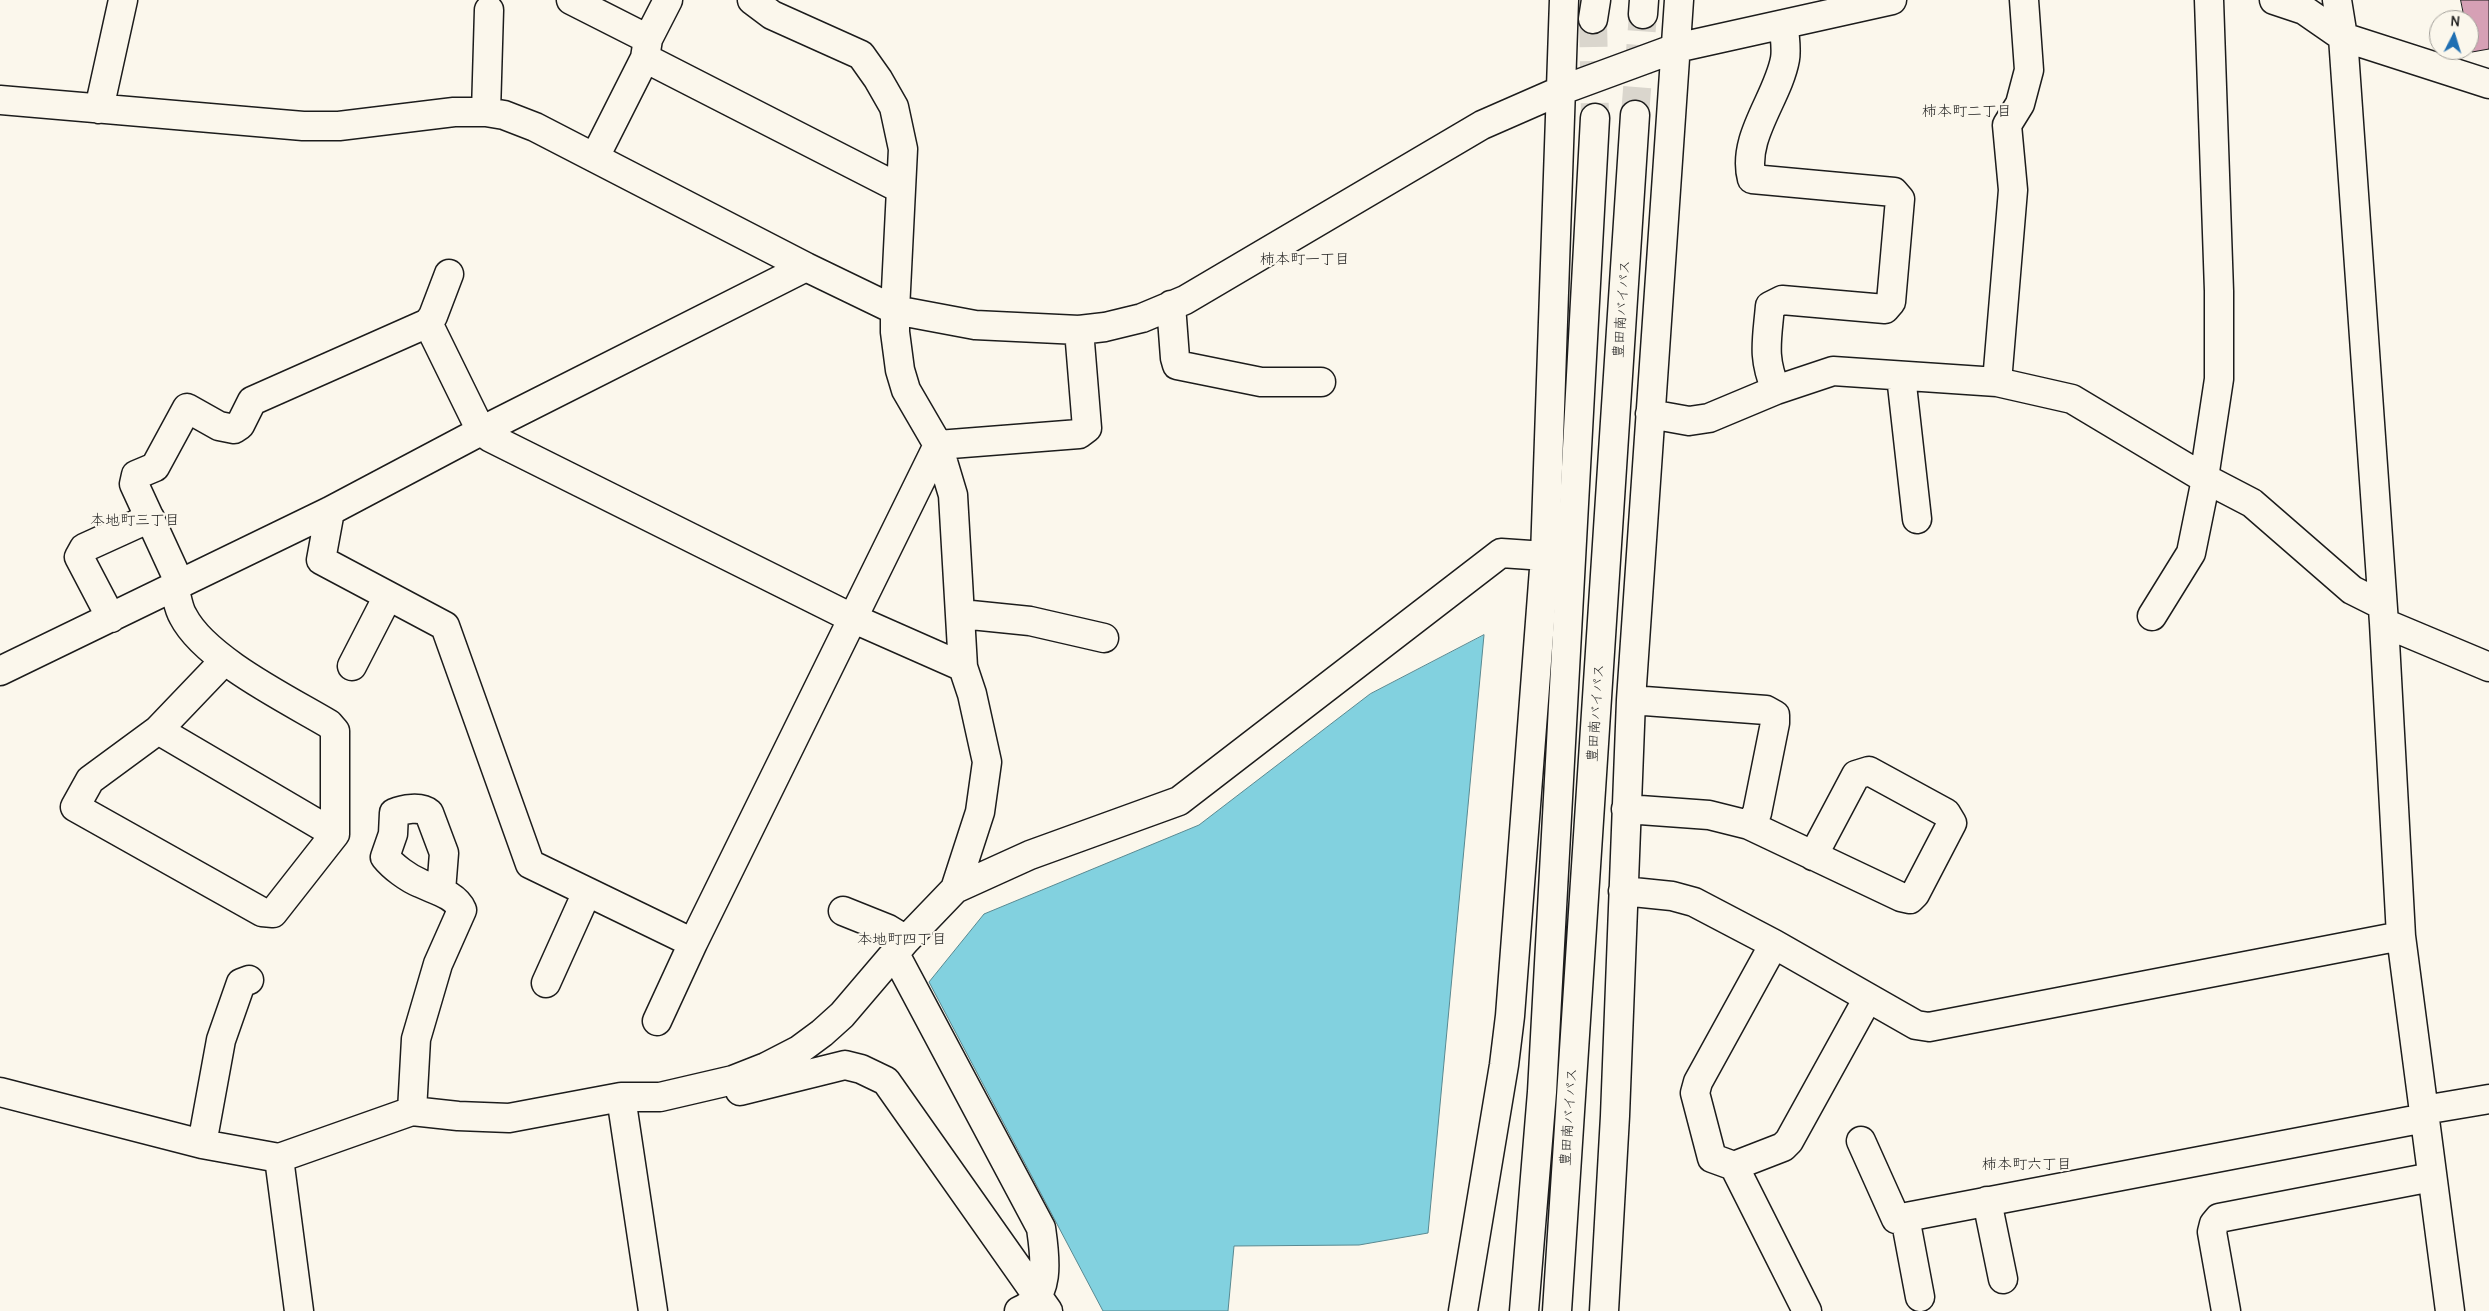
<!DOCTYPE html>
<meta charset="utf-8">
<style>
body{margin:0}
#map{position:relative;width:2489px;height:1311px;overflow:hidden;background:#fbf7ec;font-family:Delius,sans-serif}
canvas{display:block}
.north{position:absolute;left:2429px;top:10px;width:50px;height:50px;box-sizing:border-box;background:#fbf7ec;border:1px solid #a29f99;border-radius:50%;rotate:5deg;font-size:14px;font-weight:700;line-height:20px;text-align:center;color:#1c1c1c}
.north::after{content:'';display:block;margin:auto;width:18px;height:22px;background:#1f6fb2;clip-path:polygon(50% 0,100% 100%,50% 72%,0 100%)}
</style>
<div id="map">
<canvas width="2489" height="1311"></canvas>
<div class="north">N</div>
</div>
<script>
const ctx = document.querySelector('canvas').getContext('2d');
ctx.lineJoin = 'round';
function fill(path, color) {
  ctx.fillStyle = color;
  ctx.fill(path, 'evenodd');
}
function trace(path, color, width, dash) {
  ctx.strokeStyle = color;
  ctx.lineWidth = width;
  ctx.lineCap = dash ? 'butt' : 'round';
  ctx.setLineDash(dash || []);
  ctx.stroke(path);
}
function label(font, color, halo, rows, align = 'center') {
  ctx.font = font + ' Delius,"Klee One",sans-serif';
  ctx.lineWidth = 4.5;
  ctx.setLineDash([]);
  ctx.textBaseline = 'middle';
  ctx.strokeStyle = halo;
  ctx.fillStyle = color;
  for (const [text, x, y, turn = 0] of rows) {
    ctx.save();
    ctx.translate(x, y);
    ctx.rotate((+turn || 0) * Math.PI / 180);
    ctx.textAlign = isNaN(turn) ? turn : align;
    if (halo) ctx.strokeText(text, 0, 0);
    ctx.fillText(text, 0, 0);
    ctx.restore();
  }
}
const water = new Path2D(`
 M1484,635l-56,598 -69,12 -125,1 -6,65h-125l-174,-329 55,-68 215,-89 171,-131z`);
const building = new Path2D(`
 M2461,0h28v49l-17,3 -3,-32h-4z`);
const highwayTunnel = new Path2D(`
 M1593,19l2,99
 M1635,115l8,-101`);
const minor = new Path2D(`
 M571,0l77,39
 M752,0l20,15 89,40 17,24 16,28 9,42 -8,161v22l5,38 6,20 32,55 15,50 10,172 9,27 15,68 -7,50 -25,77
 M2274,0l30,10 39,27 146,47
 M2337,0l6,37 41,586 17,313 49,375
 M645,58l256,131
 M0,100l303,26h36l115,-14h32l18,3 31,12 271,140 89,43 80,15 104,5 26,-3 37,-9 43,-18 297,-175 80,-35 114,-42 216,-48
 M99,109l24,-109
 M486,112l3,-102
 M595,157l50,-99 3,-19 20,-39
 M1171,305l4,53 2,7 84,17h60
 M428,323l53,108 10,7 361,180 111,49
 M1901,376l16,143
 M1997,382l16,-192 -6,-65 13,-21 9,-34 -5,-70
 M1776,390c-14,-33 -9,-49 -6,-84l12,-6 103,9 6,-7 9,-103 -6,-7 -142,-13c-11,-41 26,-81 33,-120 2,-11 -1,-24 -1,-35
 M1650,414l39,7 20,-3 67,-28 57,-19 164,11 75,17 132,79 48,25 100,87 30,15
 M2204,478l15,-99v-88l-10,-291
 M330,511l-9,49 124,66 85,238 163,79 245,-498 141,-11 8,-6 -8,-98
 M180,584l-46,-100 2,-9 19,-8 32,-59 32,18 15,3 6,-4 12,-24 176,-78 5,-7 16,-42
 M174,587c3,9 4,21 9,29 22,43 104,83 146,108l6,7v103l-62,79 -11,-1 -187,-105 15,-27 68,-50 66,-69
 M961,614l69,7 74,17
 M2152,616l39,-63 15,-74
 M111,618l-32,-61 5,-9 66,-30
 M2384,623l105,44
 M352,666l36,-70
 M0,671l330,-160 151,-80 325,-164
 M158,730l177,104
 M1626,809l83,6 40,10 8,-12 18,-90v-8l-9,-5 -135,-10
 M1749,825l152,72 9,2 5,-5 37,-71 -6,-10 -77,-42 -13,4 -43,81
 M1623,891l49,5 22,6 80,42
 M843,911l45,18 18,11
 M895,954l146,274c4,28 11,70 -22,83
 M546,983l41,-91
 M1868,998l-79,143 -6,6 -49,19 -22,-8 -17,-65 3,-11 76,-138 142,81 13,2 472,-91
 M657,1021l36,-78
 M740,1091l105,-26 16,4 25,12 162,230
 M0,1092l202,52 77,14 133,-47 46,5 51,2 112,-21h39l73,-17 33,-13 33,-17 23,-17 20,-18 64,-75 49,-51 75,-34 149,-54 322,-248 44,3
 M621,1097l32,214
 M2424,1110l65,-11
 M412,1111l4,-72 22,-75 24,-54c-7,-16 -28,-20 -42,-27 -12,-5 -27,-16 -35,-26l8,-23 1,-21c9,-4 27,-7 35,0l15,40 -3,38
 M1861,1141l35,78 529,-101
 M202,1144l19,-104 20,-57 8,-3
 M279,1158l20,153
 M1734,1166l73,145
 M1987,1201l16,78
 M1905,1217l15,80
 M1463,1311l41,-246 6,-49 35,-460 19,-556
 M1604,1311l11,-195 16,-416 48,-700
 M2226,1311l-14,-79 2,-8 5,-6 213,-41`);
const highway = new Path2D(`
 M1643,14l1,-14
 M1593,19l3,-19
 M1524,1311l18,-219 53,-974
 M1557,1311l78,-1196`);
const streetNames = [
 ["豊田南バイパス",1622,309,-86],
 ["豊田南バイパス",1596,713,-86],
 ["豊田南バイパス",1569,1117,-86]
];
const neighbourhoodNames = [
 ["柿本町二丁目",1967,112],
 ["柿本町一丁目",1305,260],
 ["本地町三丁目",135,521],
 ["本地町四丁目",902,940],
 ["柿本町六丁目",2027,1165]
];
fill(water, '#82d1df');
trace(water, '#598991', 1);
fill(building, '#d6a0b5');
trace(building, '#1c1c1c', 1);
trace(highwayTunnel, '#dad6cd', 28, [28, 14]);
trace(minor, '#1c1c1c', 31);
trace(highway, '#1c1c1c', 31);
trace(minor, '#fbf7ec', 28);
trace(highway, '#fbf7ec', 28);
label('14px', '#1c1c1c', '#fbf7ec', streetNames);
label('15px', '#1c1c1c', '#fbf7ec', neighbourhoodNames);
</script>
